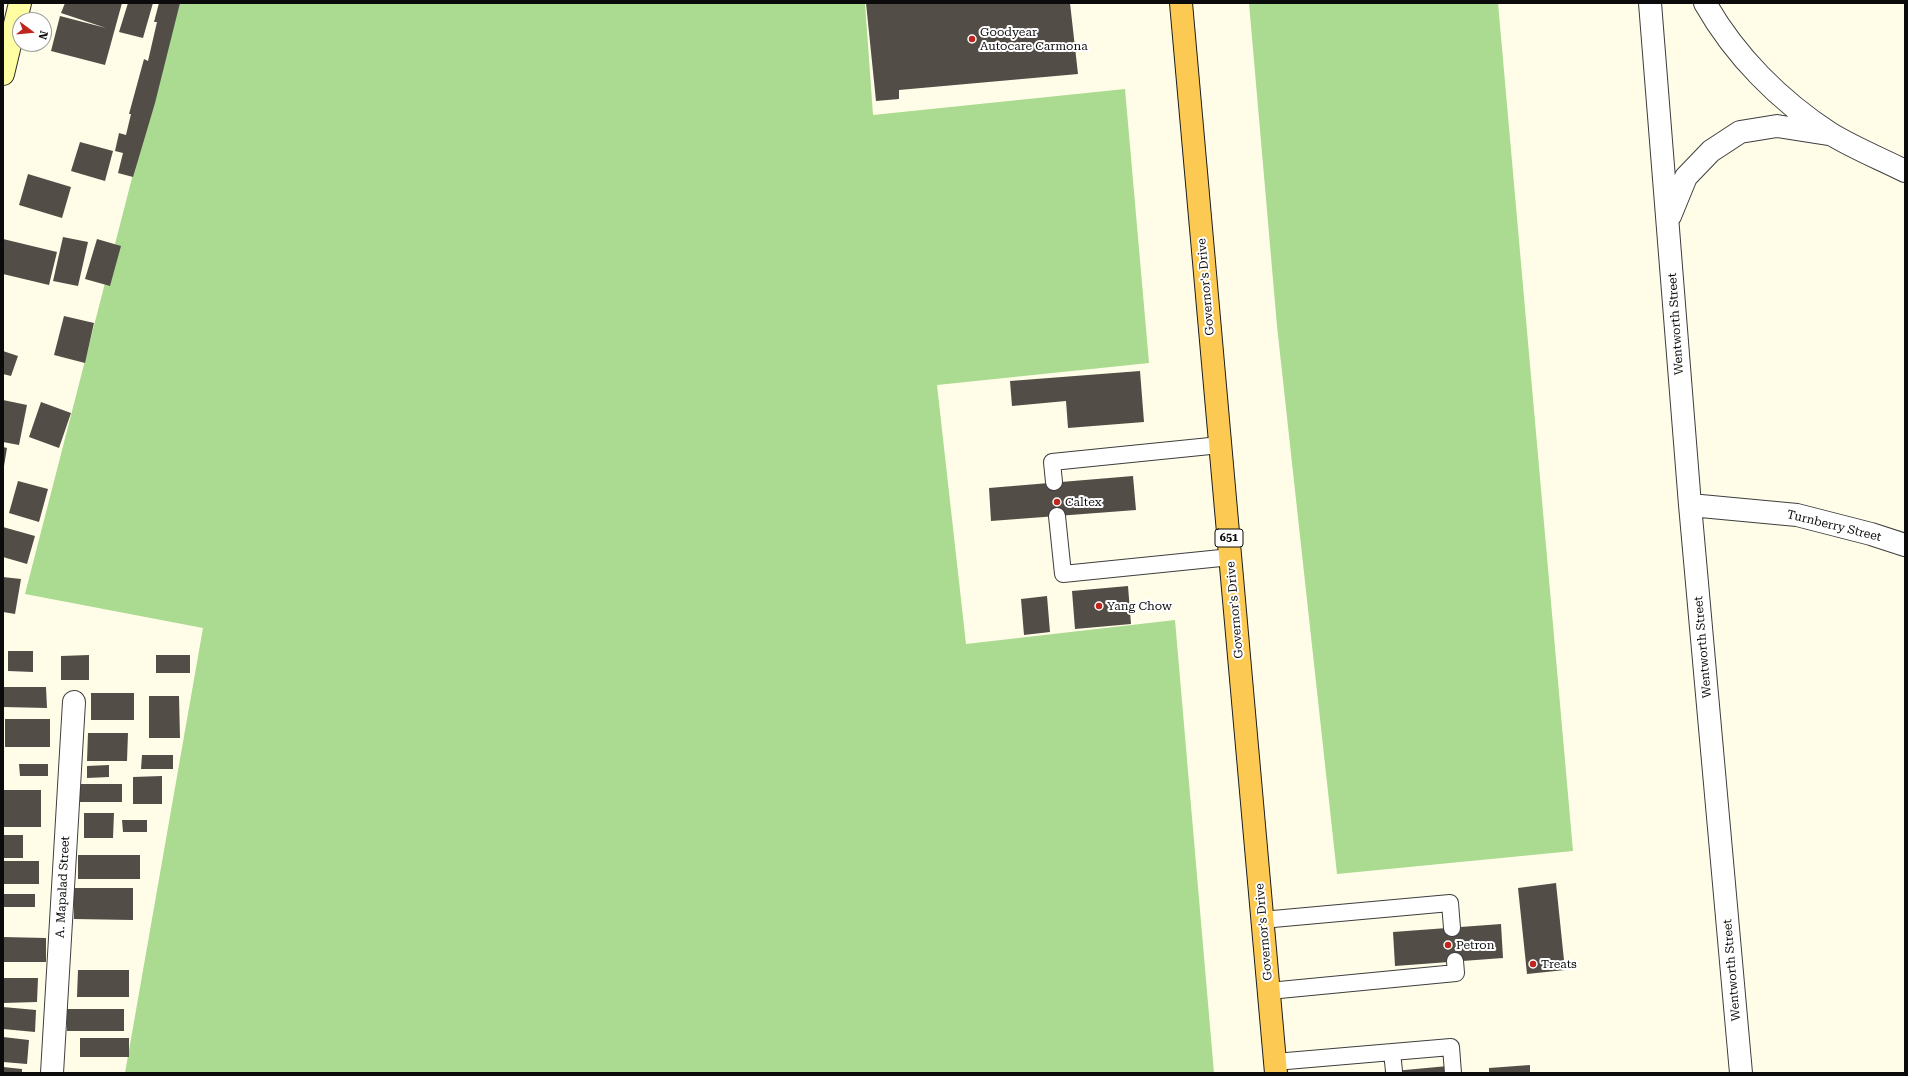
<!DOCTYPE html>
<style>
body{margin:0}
#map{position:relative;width:1908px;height:1076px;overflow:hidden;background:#fffde8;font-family:"Roboto Serif",serif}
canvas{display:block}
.frame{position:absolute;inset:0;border:4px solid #0b0b0b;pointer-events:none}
.north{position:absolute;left:12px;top:12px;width:40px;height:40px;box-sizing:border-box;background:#fff;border:1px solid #9d9d9d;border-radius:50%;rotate:106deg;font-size:11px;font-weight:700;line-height:16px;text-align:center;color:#0b0b0b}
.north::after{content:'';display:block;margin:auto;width:14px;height:18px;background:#bf271e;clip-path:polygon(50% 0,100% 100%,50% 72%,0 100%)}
</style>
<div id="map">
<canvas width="1908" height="1076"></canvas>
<div class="frame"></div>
<div class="north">N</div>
</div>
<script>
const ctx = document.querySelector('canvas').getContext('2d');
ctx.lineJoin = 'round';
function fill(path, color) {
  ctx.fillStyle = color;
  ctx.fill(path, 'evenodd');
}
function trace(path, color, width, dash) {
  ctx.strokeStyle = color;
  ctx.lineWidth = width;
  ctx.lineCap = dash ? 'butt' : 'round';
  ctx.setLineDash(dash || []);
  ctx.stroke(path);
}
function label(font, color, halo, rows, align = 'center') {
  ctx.font = font + ' "Roboto Serif",serif';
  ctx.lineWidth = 4;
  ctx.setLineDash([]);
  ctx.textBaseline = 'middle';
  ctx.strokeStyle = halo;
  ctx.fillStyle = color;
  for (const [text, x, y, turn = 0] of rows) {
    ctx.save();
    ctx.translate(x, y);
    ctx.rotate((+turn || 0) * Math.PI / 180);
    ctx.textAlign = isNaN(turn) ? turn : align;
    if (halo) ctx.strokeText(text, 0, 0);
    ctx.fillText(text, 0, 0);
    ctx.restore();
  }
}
const forest = new Path2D(`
 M177,3h688l8,112 252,-26 24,274 -212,22 29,259 209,-24 39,453h-1089l78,-445 -178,-34z
 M1249,3h249l75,848 -236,23 -60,-548z`);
const building = new Path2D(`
 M65,3h57l-17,62 -54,-14 9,-35 46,12 -45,-15z
 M128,3h25l-10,35 -24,-6z
 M159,3h21l-25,100 -16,54 -14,-4 14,4 -6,20 -15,-4 5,-20 -8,-2 4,-18 7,2 5,-21h-2l15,-55 4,2 9,-39h-3z
 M866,3h204l8,71 -179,16v9l-23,2z
 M80,142l33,9 -8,30 -34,-10z
 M28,174l43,13 -9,31 -43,-13z
 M63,237l25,5 -10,44 -25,-5z
 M3,239l54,13 -8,33 -46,-11z
 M97,239l24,7 -11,40 -25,-7z
 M64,316l30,7 -9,40 -31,-8z
 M3,351l15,5 -7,20 -8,-2z
 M1140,371l4,51 -76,6 -2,-27 -54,5 -2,-25z
 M3,400l24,5 -8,40 -16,-3z
 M41,402l30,11 -12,35 -30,-11z
 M3,447l4,1 -3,18h-1z
 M1133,476l3,34 -145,11 -2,-33z
 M18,481l30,8 -9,33 -30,-9z
 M3,527l32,9 -8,28 -24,-7z
 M3,577l18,2 -6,35 -12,-2z
 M1128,586l3,38 -56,5 -3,-38z
 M1047,596l3,36 -26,3 -3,-36z
 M8,651h25v21l-25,-1z
 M89,655v25h-28v-24z
 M156,655h34v18h-34z
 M3,687h43l1,21 -44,-1z
 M91,693h43v27h-43z
 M149,696h30l1,42h-31z
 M5,719h45v28h-45z
 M88,733h40l-1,28h-40z
 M142,755h31v14h-32z
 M19,764h29v12h-28z
 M109,765v12l-22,1v-12z
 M162,776v28h-29v-27z
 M80,784h42v18h-42z
 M3,790h38v37h-38z
 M84,813h30l-1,25h-29z
 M122,820h25v12h-24z
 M3,835h20v23h-20z
 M78,855h62v24h-62z
 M3,861h36v23h-36z
 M1556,883l9,87 -38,4 -9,-86z
 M74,888h59v32l-59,-1z
 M3,894h32v13h-32z
 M1501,924l2,34 -108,8 -2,-34z
 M3,937l43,1v24h-43z
 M78,970h51v27h-52z
 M3,978h35l-1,24 -34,1z
 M3,1007l33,3 -1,22 -32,-3z
 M67,1009h57v22h-57z
 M3,1037l26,3 -2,24 -24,-2z
 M80,1038h49v19h-49z
 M1530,1065v8h-41v-5z
 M1448,1066l1,7h-66v-1z
 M3,1067l19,2v4h-19z`);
const service = new Path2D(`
 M1054,482l-2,-20 168,-17
 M1057,516l6,58 168,-17
 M1262,920l188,-17 2,25
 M1269,991l187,-18 -1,-12
 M1392,1052l2,19
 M1275,1062l176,-15 2,26`);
const minor = new Path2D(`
 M1650,3l40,502 51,568
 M1705,3c30,53 75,98 126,131 23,14 50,25 74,37
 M1670,216l16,-39 25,-26 29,-19 37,-6 51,8
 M1690,505l107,10 74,19 34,11
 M52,1073l22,-371`);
const secondary = new Path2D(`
 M3,74l17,-71`);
const trunk = new Path2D(`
 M1181,3l95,1070`);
const markers = [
 [972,39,4,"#bf271e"],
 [1057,502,4,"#bf271e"],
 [1099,606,4,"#bf271e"],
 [1448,945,4,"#bf271e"],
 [1533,964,4,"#bf271e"]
];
const shields = [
 [1229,538,28]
];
const shieldNames = [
 ["651",1229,538]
];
const poiNames = [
 ["Goodyear",980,32],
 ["Autocare Carmona",980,46],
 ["Caltex",1065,502],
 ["Yang Chow",1107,606],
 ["Petron",1456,945],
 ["Treats",1541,964]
];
const streetNames = [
 ["Governor's Drive",1206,287,-95],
 ["Wentworth Street",1676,324,-94],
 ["Turnberry Street",1834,526,14],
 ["Governor's Drive",1235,610,-95],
 ["Wentworth Street",1703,647,-95],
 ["A. Mapalad Street",63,887,-87],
 ["Governor's Drive",1264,932,-95],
 ["Wentworth Street",1732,970,-95]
];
fill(forest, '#aadb90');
fill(building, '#534d47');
trace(service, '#3e3e3e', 18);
trace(minor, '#3e3e3e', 24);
trace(secondary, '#2d2d2d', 24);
trace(trunk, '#1c1c1c', 24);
trace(service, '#fff', 16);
trace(minor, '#fff', 22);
trace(secondary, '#fffea3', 22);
trace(trunk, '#fcca52', 22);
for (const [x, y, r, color] of markers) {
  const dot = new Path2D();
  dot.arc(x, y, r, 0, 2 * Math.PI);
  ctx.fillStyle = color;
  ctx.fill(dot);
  trace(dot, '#fff', 1.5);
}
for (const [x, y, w] of shields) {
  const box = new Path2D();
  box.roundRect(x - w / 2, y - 9, w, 18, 3);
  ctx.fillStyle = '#fff';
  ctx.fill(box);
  trace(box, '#0b0b0b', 1);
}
label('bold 11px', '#0b0b0b', null, shieldNames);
label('12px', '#0b0b0b', '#fff', poiNames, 'left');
label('12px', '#0b0b0b', '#fff', streetNames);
</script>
